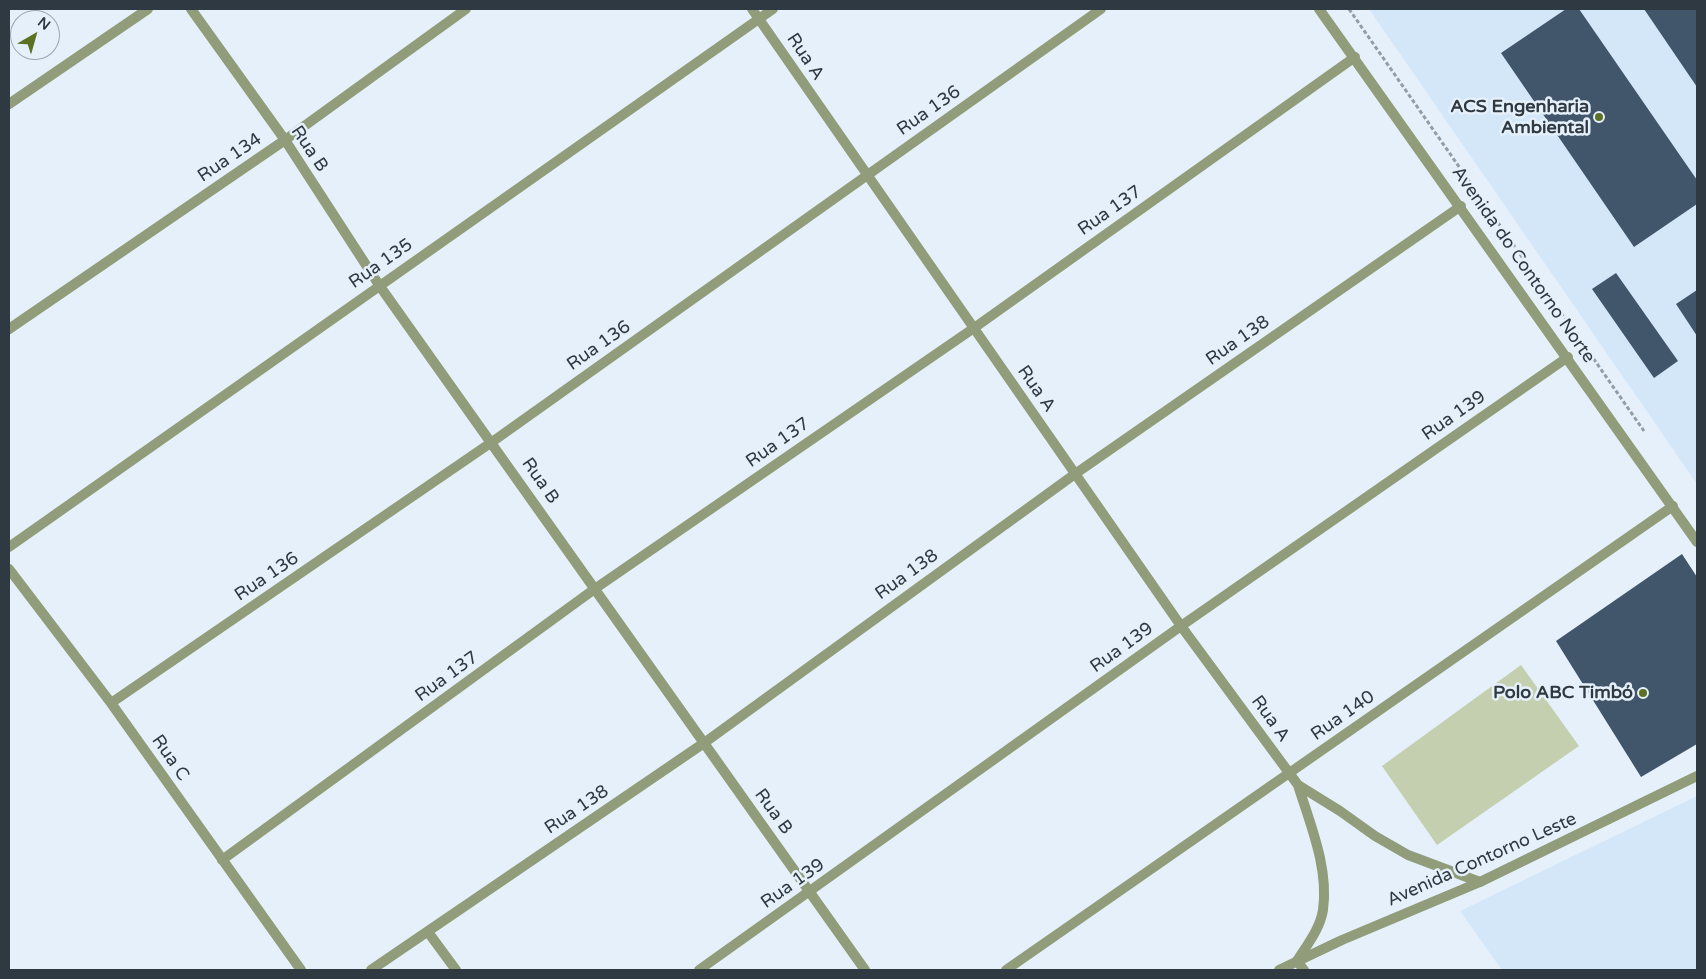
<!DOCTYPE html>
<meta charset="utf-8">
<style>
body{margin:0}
#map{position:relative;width:1706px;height:979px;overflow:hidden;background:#e5f0fa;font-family:"Varela Round",sans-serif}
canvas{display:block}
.frame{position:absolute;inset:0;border:10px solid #2f3942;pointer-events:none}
.north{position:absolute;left:10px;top:10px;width:50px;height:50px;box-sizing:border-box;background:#e5f0fa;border:1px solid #9ca7b0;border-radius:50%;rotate:38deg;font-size:14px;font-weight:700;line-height:20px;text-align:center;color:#2f3942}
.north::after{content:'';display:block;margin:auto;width:18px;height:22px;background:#5c7222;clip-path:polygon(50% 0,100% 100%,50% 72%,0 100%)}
</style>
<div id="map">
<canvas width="1706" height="979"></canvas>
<div class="frame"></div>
<div class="north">N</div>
</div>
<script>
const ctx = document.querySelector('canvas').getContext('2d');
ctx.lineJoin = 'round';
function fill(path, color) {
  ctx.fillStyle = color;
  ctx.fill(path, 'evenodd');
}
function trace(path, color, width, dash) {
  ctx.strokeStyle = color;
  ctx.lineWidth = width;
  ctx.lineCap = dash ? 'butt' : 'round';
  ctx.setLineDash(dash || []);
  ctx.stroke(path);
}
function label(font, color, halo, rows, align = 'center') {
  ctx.font = font + ' "Varela Round",sans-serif';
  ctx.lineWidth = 5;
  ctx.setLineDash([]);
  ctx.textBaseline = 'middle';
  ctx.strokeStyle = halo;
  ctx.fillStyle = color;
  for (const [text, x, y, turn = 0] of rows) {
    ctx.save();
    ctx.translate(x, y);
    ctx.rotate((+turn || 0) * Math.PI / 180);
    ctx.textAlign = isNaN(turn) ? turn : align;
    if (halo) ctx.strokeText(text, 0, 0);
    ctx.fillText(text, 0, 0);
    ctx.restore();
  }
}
const built = new Path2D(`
 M1369,9h328v475z
 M1697,796v174h-195l-42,-59z`);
const green = new Path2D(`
 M1521,665l58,81 -142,99 -55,-79z`);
const building = new Path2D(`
 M1566,9h13l118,171v24l-63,43 -133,-194z
 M1644,9h53v78z
 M1616,273l62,88 -24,17 -62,-89z
 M1697,290v46l-21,-32z
 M1682,554l15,23v167l-56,33 -85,-136z`);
const path = new Path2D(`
 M1349,9l233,334
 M1586,348l58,83`);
const minor = new Path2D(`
 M191,9l94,131 94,145 486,685
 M752,9l429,617 117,159 42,26 35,25 33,19 72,27
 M9,104l139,-95
 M9,329l276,-189 181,-131
 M9,547l764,-538
 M9,569l102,134 190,267
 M111,703l381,-261 609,-433
 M1298,785c12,39 31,83 25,125 -3,19 -16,35 -26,51l7,9
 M222,860l374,-272 378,-260 381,-271
 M428,932l28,38
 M371,970l333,-227 371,-269 386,-268
 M699,970l482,-344 387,-269
 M1006,970l667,-464`);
const tertiary = new Path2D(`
 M1319,9l378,533
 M1279,970l63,-30 138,-58 217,-106`);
const markers = [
 [1599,117,5,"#5c7222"],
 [1643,693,5,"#5c7222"]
];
const streetNames = [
 ["Rua A",805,57,56],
 ["Rua 136",929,111,-35],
 ["Rua B",309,149,56],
 ["Rua 134",230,158,-34],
 ["Rua 137",1110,211,-35],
 ["Rua 135",381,264,-35],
 ["Avenida do Contorno Norte",1523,265,55],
 ["Rua 138",1238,341,-35],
 ["Rua 136",599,346,-35],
 ["Rua A",1036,389,55],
 ["Rua 139",1454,416,-35],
 ["Rua 137",778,443,-35],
 ["Rua B",540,481,55],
 ["Rua 138",907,575,-36],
 ["Rua 136",267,577,-34],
 ["Rua 139",1122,648,-36],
 ["Rua 137",447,677,-36],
 ["Rua 140",1343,716,-35],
 ["Rua A",1270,719,54],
 ["Rua C",170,758,55],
 ["Rua 138",577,810,-34],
 ["Rua B",773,812,54],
 ["Avenida Contorno Leste",1482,860,-24],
 ["Rua 139",793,884,-35]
];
const poiNames = [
 ["ACS Engenharia",1589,107],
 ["Ambiental",1589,128],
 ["Polo ABC Timbó",1633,693]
];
fill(built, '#d4e7f9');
fill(green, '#c3cfae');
fill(building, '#41566b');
trace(path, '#929da6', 3, [4, 2.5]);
trace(minor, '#919c7b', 10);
trace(tertiary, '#919c7b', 10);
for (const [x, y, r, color] of markers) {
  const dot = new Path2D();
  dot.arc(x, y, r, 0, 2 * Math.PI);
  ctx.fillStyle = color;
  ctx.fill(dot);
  trace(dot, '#e5f0fa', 2);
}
label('18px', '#2f3942', '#e5f0fa', streetNames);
label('bold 18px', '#2f3942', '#e5f0fa', poiNames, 'right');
</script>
